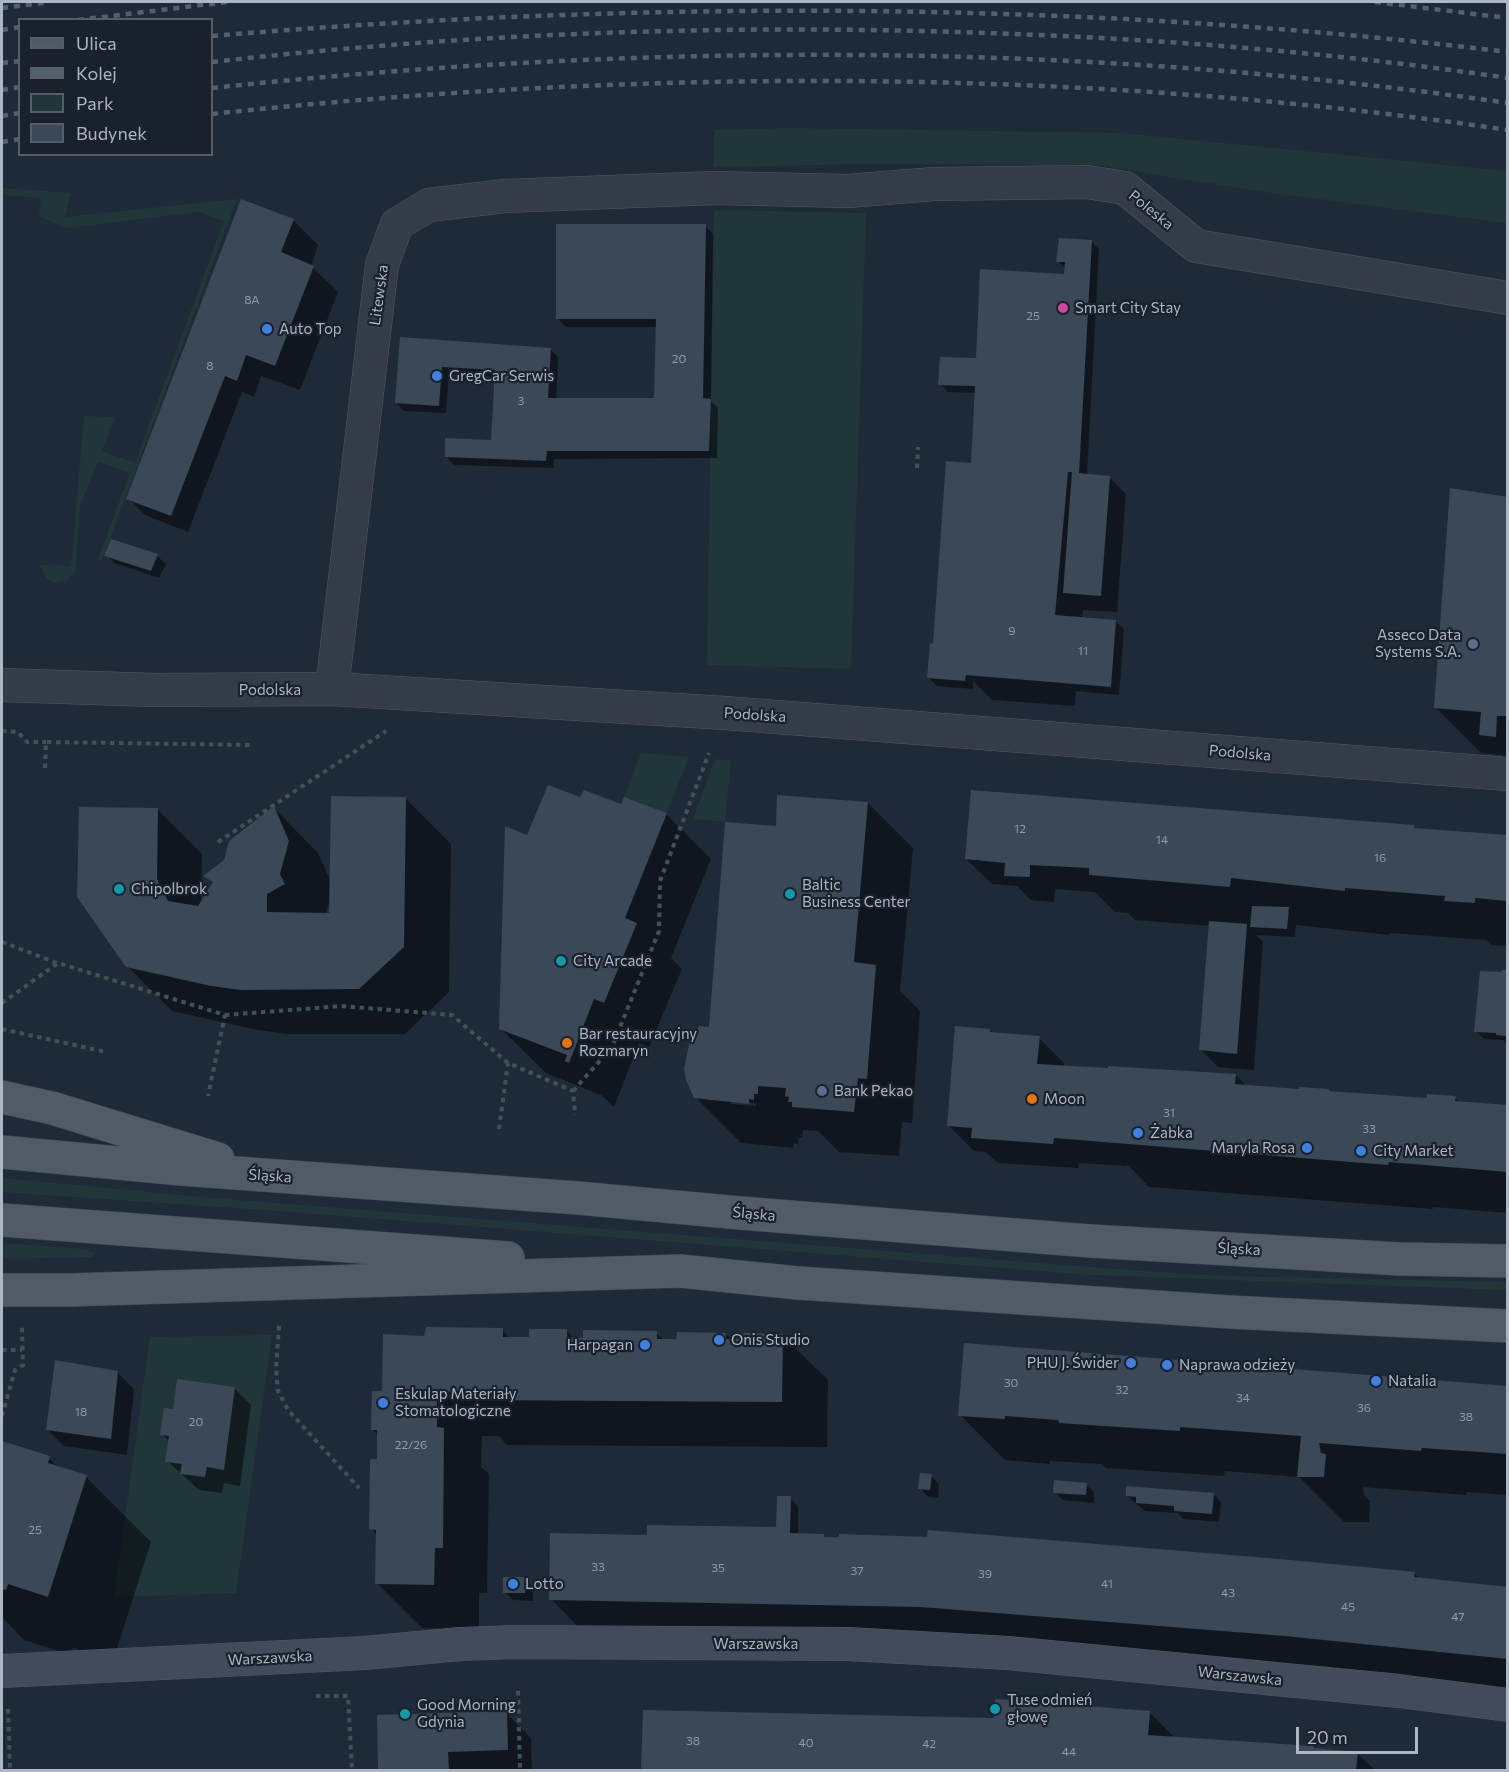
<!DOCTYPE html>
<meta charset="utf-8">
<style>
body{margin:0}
#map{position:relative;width:1509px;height:1772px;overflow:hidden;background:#1f2a38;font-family:Commissioner,sans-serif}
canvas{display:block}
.frame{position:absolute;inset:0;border:3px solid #adb6c5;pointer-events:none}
.legend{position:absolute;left:18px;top:18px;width:195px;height:138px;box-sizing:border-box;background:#19212c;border:2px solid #545d69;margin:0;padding:8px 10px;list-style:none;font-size:18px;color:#adb6c5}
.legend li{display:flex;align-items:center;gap:12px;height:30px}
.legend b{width:30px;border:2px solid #545d69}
.scale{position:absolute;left:1296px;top:1727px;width:122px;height:27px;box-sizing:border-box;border:3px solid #adb6c5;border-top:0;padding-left:8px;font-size:18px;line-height:21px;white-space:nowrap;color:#adb6c5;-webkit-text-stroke:4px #19212c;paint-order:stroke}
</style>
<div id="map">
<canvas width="1509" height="1772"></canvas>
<div class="frame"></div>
<ul class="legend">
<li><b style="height:8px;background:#515b68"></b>Ulica</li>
<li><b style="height:8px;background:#55606f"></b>Kolej</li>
<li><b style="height:16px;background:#213639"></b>Park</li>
<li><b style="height:16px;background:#3b4858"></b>Budynek</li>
</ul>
<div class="scale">20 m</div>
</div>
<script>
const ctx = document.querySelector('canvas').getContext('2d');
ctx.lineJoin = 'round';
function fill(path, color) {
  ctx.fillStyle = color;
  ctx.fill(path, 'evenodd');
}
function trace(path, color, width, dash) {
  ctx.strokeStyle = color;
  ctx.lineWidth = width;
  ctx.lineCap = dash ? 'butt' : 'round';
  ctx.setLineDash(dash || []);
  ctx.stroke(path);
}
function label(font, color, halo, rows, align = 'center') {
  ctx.font = font + ' Commissioner,sans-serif';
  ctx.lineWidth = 4.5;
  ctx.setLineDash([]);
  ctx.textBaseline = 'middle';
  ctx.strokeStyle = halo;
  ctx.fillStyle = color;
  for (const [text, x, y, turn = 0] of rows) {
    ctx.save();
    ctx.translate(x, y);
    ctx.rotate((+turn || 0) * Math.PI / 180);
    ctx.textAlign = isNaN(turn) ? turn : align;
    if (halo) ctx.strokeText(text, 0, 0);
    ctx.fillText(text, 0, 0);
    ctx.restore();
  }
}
const green = new Path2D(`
 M790,128l332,5 383,38 2,1v51l-243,-31 -167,-27 -230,-1 -153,3v-37z
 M2,188l69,5 -6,24 172,-18 -133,356 -4,6 -2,-2 32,-86 -32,-12 -18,45 -4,63 -2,4 -7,7 -12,3 -9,-5 -6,-13 31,1 13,-150 31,1 -13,34 33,12 89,-242 -25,-9 -134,16 -26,-12 2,-18 -39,-3z
 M714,210l152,3 -15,456 -144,-4z
 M641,753l48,4 -22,56 -43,-16z
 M715,759l16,2 -6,61 -32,-3z
 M2,1178l210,20 929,73 82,5 284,6v8l-416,-15 -813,-64 -276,-19z
 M2,1243l83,6 9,4 -2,4 -90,2z
 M272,1335l-36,258 -122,4 36,-260z`);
const shadow = new Path2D(`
 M293,220l25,25 -7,21 27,26 -38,98 -39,-14 -7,21 -12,-5 -54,140 -43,-17 -17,-17z
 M705,226l8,8 -2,167 7,7 -1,50 -163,1v9l-100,-3 -8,-9 47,-15 3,-64 -47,-3 -3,39 -42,-2 -8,-8 6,-64 148,10 8,8 -2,43 100,-1 2,-72h-92l-8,-8z
 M1091,241l8,8 -12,227 22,1 17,17 -9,118 -34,-2 -1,9 33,2 9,8 -5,66 -43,-4 -1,15 -83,-6 -19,-19v8l-36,-3 -8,-8 44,-213 3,-72 -28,-1 -8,-8 37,-24 89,-84v-7l-8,-8z
 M1508,498v263l-7,-6 -20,-2 -45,-45z
 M112,541l45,15 9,8 -7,14 -45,-15 -8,-8z
 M406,799l45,45 -2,148 -44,42h-118l-29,-4 -86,-19 -45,-45 30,-157 45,45 -1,49 13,-19 -8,-8 19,-16 49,-52 44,45 13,29zM330,900l1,14h-5z
 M581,799l85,15 45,45 -40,99 11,11 -33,78 -10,-4 -25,64 -13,-12 -55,-22 -46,-45 28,-191z
 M868,803l45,45 -13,143 20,20 -8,112 -10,-1 -3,34 -60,-4 -21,-21 -15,-1 -1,8h-3l-1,6 -4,-1 -1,5 -52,-5 -46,-46 15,-69 67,-201zM731,1101l25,2v3l-25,-2z
 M1413,827l3,2 92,7v110l-17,-1 -5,-5 -96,-7v2l-94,-10 -1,12 -39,-2 7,7 -9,128 -36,-3 -17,-17 10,-124 -76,-6 -7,-7 -13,-1 -20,-20 -40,-3 -1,13 -23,-2 -14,-14 -25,-2 -26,-25z
 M1508,972v73l-5,-5 -19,-1 -8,-8z
 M990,1030l4,4 45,4 25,25v4l172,8 11,12 82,4 2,2 98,7 26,-2 5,5 48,4v106l-75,-6v2l-284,-22 -22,-23v2l-48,-3 -1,5 -80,-5 -12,-11 -12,-1 -25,-25z
 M502,1330l8,8 20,1 37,-8 8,8 81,-6 8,7 62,-6 6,6 50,-5 46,45 -1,67 -320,-2 -8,-9h-17l-1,31 8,7 -2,119h-8v37l-57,-2 -45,-45 1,-47 -7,-7 7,-69 1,-24 -6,-6 11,-37 41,-55z
 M117,1372l17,17 -7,66 -63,-9 -17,-17z
 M1508,1387v108l-41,-3 -1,3 -103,-8 1,8 6,6 -1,21h-25l-45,-45 -74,-6 -1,5 -118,-8 -4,-4 -52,-3v3l-45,-4 -45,-45z
 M234,1388l17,17 -11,81 -16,-3 -2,10 -23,-3 -32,-29 3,-19 -8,-8z
 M3,1443l46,15 11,11 26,8 65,65 -38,119 -40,-13 -2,7 -47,-15 -22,-23z
 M931,1476l8,8 -1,14 -10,-1 -8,-9z
 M1086,1484l8,9v10l-31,-3 -8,-8z
 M1213,1494l8,8 -2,20 -36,-3 -5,-6 -33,-2 -18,-15z
 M790,1498l8,8v29h26l3,3 587,35 6,6 88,9v111l-912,-54 -45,-46 98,-63 131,-8z
 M524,1578l9,9v14l-20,-1 -8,-8z
 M644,1712l349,8 156,-8 27,27 181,14 18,17h-732z
 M506,1713l25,25 1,32h-152l-2,-53z`);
const building = new Path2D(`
 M241,199l53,20 -13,33 33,14 -39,100 -29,-11 -9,26 -12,-5 -54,140 -45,-17z
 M556,224h150l-3,174 8,1 -2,52h-162l-1,10 -101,-4v-19l46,2 4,-70 -53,-3 -3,39 -44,-3 5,-66 151,11 -3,50h106l2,-79h-100z
 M1059,238l33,2 -13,233 31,3 -9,120 -38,-3 9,-121h-4l-13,143 61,5 -5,67 -145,-12 -1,6 -38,-3 3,-35 3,1 13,-183 25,2 4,-77 -37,-1 2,-28 36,1 4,-89 84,5 1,-12h-9z
 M1450,488l58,9v219h-11l-1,21 -17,-2 2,-23 -47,-4z
 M111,539l47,15 -7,17 -47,-15z
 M548,785l32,12 4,-7 37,14 3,-7 43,16 -42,105 12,5 -33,80 -10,-4 -25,64 -4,-2 2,-6 -68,-26 6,-203 22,9z
 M971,790l443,35v3l94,7v66l-33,-3v5l-31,-2 1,-5 -100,-8v3l-114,-13 -1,9 -141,-12v-7l-59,-3v12l-26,-1 1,-13 -40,-4z
 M777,795l91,7 -14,160 22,3 -9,114 -9,-1 -4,34 -62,-5v-5h-4l1,-5 -4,-1 1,-8 -28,-2v8h-4v6l-5,-1v5l-55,-6 -8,-18 -2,-11 5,-25 10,-18 10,1 16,-205 51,4z
 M331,796l75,1 -2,150 -45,42 -118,1 -30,-4 -85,-19 -49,-70 2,-90 79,1 -1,71 11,22 30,5 15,-24 -10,-6 21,-16 5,-19 45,-35 15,35 -9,33 5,10 -18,10v18l62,1z
 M1252,906l37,1 -2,22 -37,-2z
 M1209,921l38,3 -10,130 -38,-4z
 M1501,970h7v66l-12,-1v-2l-22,-1 6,-61 21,1z
 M955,1026l35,3v3l50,4 -3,28 71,4v-2l128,8 -1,10 64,5v-2l30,2v2l98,7v-4l29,2 -1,5 53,4v67l-119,-10 -1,3 -334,-27 -1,6 -82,-6 1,-10 -25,-2z
 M426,1327l77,1v9h26v-8h38v8l16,1v-8l74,1v8h19l1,-7 49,1v6h17v-6l40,1 -1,68 -321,-2v-9l-24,1v35l7,1 -1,120h-8l-1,37 -59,-1 1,-54 -7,-1 1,-70h7v-29h-6l1,-39h10l1,-57 41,2z
 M964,1343l544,43v68l-86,-6 -1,3 -102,-8 2,10 5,1 -2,23h-27l4,-41 -121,-9v4l-121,-8 -1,-3 -53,-4v3l-47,-3z
 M55,1360l63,11 -7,68 -65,-9z
 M177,1379l58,8 -11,83 -17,-3 -2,10 -25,-3 2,-10 -17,-2 4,-26 -9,-1 4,-27 9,1z
 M2,1441l48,15 -2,7 39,12 -39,122 -40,-13 -2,6 -4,-1z
 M920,1473l12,1 -2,16 -12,-1z
 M1054,1480l33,3 -1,12 -33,-2z
 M1126,1486l88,7 -2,21 -38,-3v-5l-38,-3v-6l-10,-1z
 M777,1496h14l-1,37 34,1 1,3h14v-3l88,3 1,-7 363,30 124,12 -1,5 94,10v72l-223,-23 -364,-29 -372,-7 1,-67 97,2v-10l129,2z
 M503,1577h22v16h-22z
 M995,1699l155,12 -2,24 165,11v2l45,4 -2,18h-715l2,-60 351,8z
 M507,1711l1,39 -60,2 1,18h-71l-1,-55z`);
const path = new Path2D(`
 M917,468l1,-21
 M2,731l16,1 9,10h19
 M45,768l1,-26 206,3
 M218,842l168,-111
 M2,942l55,21
 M2,1003l56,-40 167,52 -17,81
 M225,1015l116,-9 111,9 56,48 65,28 2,24
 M2,1029l104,23
 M573,1091l39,-44 47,-116 1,-50 49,-128
 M499,1129l9,-66
 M279,1326l-3,43 2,22 10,19 71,78
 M2,1350h20
 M2,1416l13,-46 8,-5 -1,-38
 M518,1691l2,79
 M316,1696h32l4,74
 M8,1709l2,61`);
const street = new Path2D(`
 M2,685l153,5 177,-1 393,24 783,61
 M332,689l50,-424 15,-41 32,-19 76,-9 210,-8 133,3 86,-7 153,-2 38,6 71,58 312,52`);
const secondary = new Path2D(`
 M2,1671l363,-18 95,-9 55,-2 333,2 160,9 391,38 109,14`);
const primary = new Path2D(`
 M2,1097l50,11 166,51
 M2,1152l179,17 397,29 162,15 350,28 310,18 108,2
 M2,1220l506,38
 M2,1290h68l610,-19 118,12 432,29 278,14`);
const rail = new Path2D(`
 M1375,2l133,16
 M2,8l47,-6
 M78,20l149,-18
 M2,30l18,-3
 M212,36c430,-36 867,-36 1296,16
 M212,62c266,-30 534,-39 801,-28 165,6 331,20 495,44
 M2,63l18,-2
 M212,88c430,-46 867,-47 1296,15
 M2,90l18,-3
 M212,114c430,-46 867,-47 1296,16
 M2,116l18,-3
 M2,142l18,-3`);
const markers = [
 [1063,308,6,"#d1479c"],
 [267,329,6,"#3f7fe0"],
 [437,376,6,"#3f7fe0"],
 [1473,644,6,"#5c6f8a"],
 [119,889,6,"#0f9aa8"],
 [790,894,6,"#0f9aa8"],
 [561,961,6,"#0f9aa8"],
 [567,1043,6,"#e8710a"],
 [822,1091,6,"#5c6f8a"],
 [1032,1099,6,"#e8710a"],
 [1138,1133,6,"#3f7fe0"],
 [1307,1148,6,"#3f7fe0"],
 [1361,1151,6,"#3f7fe0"],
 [719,1340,6,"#3f7fe0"],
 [645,1345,6,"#3f7fe0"],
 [1131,1363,6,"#3f7fe0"],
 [1167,1365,6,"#3f7fe0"],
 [1376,1381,6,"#3f7fe0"],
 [383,1403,6,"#3f7fe0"],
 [513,1584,6,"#3f7fe0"],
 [995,1709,6,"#0f9aa8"],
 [405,1714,6,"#0f9aa8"]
];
const numberNames = [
 ["8A",252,300],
 ["25",1033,316],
 ["20",679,359],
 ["8",210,366],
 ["3",521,401],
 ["9",1012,631],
 ["11",1083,651],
 ["12",1020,829],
 ["14",1162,840],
 ["16",1380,858],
 ["31",1169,1113],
 ["33",1369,1129],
 ["30",1011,1383],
 ["32",1122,1390],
 ["34",1243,1398],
 ["36",1364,1408],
 ["18",81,1412],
 ["38",1466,1417],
 ["20",196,1422],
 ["22/26",411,1445],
 ["25",35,1530],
 ["33",598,1567],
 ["35",718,1568],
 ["37",857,1571],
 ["39",985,1574],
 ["41",1107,1584],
 ["43",1228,1593],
 ["45",1348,1607],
 ["47",1458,1617],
 ["38",693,1741],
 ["40",806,1743],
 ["42",929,1744],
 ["44",1069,1752]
];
const streetNames = [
 ["Poleska",1151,210,39],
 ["Litewska",379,295,-82],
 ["Podolska",270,690],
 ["Podolska",755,715,4],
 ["Podolska",1240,753,5],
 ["Śląska",270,1176,4],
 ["Śląska",754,1214,5],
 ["Śląska",1239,1249,3],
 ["Warszawska",756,1644],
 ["Warszawska",270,1658,-3],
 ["Warszawska",1240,1676,6]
];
const poiNames = [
 ["Smart City Stay",1075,308],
 ["Auto Top",279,329],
 ["GregCar Serwis",449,376],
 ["Asseco Data",1461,635,"right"],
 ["Systems S.A.",1461,652,"right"],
 ["Baltic",802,885],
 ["Business Center",802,902],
 ["Chipolbrok",131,889],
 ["City Arcade",573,961],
 ["Bar restauracyjny",579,1034],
 ["Rozmaryn",579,1051],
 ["Bank Pekao",834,1091],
 ["Moon",1044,1099],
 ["Żabka",1150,1133],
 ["Maryla Rosa",1295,1148,"right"],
 ["City Market",1373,1151],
 ["Onis Studio",731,1340],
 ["Harpagan",633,1345,"right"],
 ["PHU J. Świder",1119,1363,"right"],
 ["Naprawa odzieży",1179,1365],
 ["Natalia",1388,1381],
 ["Eskulap Materiały",395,1394],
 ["Stomatologiczne",395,1411],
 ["Lotto",525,1584],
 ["Tuse odmień",1007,1700],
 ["głowę",1007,1717],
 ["Good Morning",417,1705],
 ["Gdynia",417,1722]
];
fill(green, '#213639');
fill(shadow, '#0007');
fill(building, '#3b4858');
trace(street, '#505966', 34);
trace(secondary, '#505966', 34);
trace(primary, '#3c4552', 34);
trace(path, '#3f5356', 4, [4.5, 4.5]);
trace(street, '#333c48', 33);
trace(secondary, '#414b5b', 33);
trace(primary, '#515b68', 33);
trace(rail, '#55606f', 4.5, [6, 6]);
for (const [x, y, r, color] of markers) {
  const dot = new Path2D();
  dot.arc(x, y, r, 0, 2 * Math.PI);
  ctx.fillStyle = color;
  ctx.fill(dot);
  trace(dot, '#19212c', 2);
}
label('12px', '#909aaa', null, numberNames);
label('15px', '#adb6c5', '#19212c', streetNames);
label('15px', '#adb6c5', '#19212c', poiNames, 'left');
</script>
